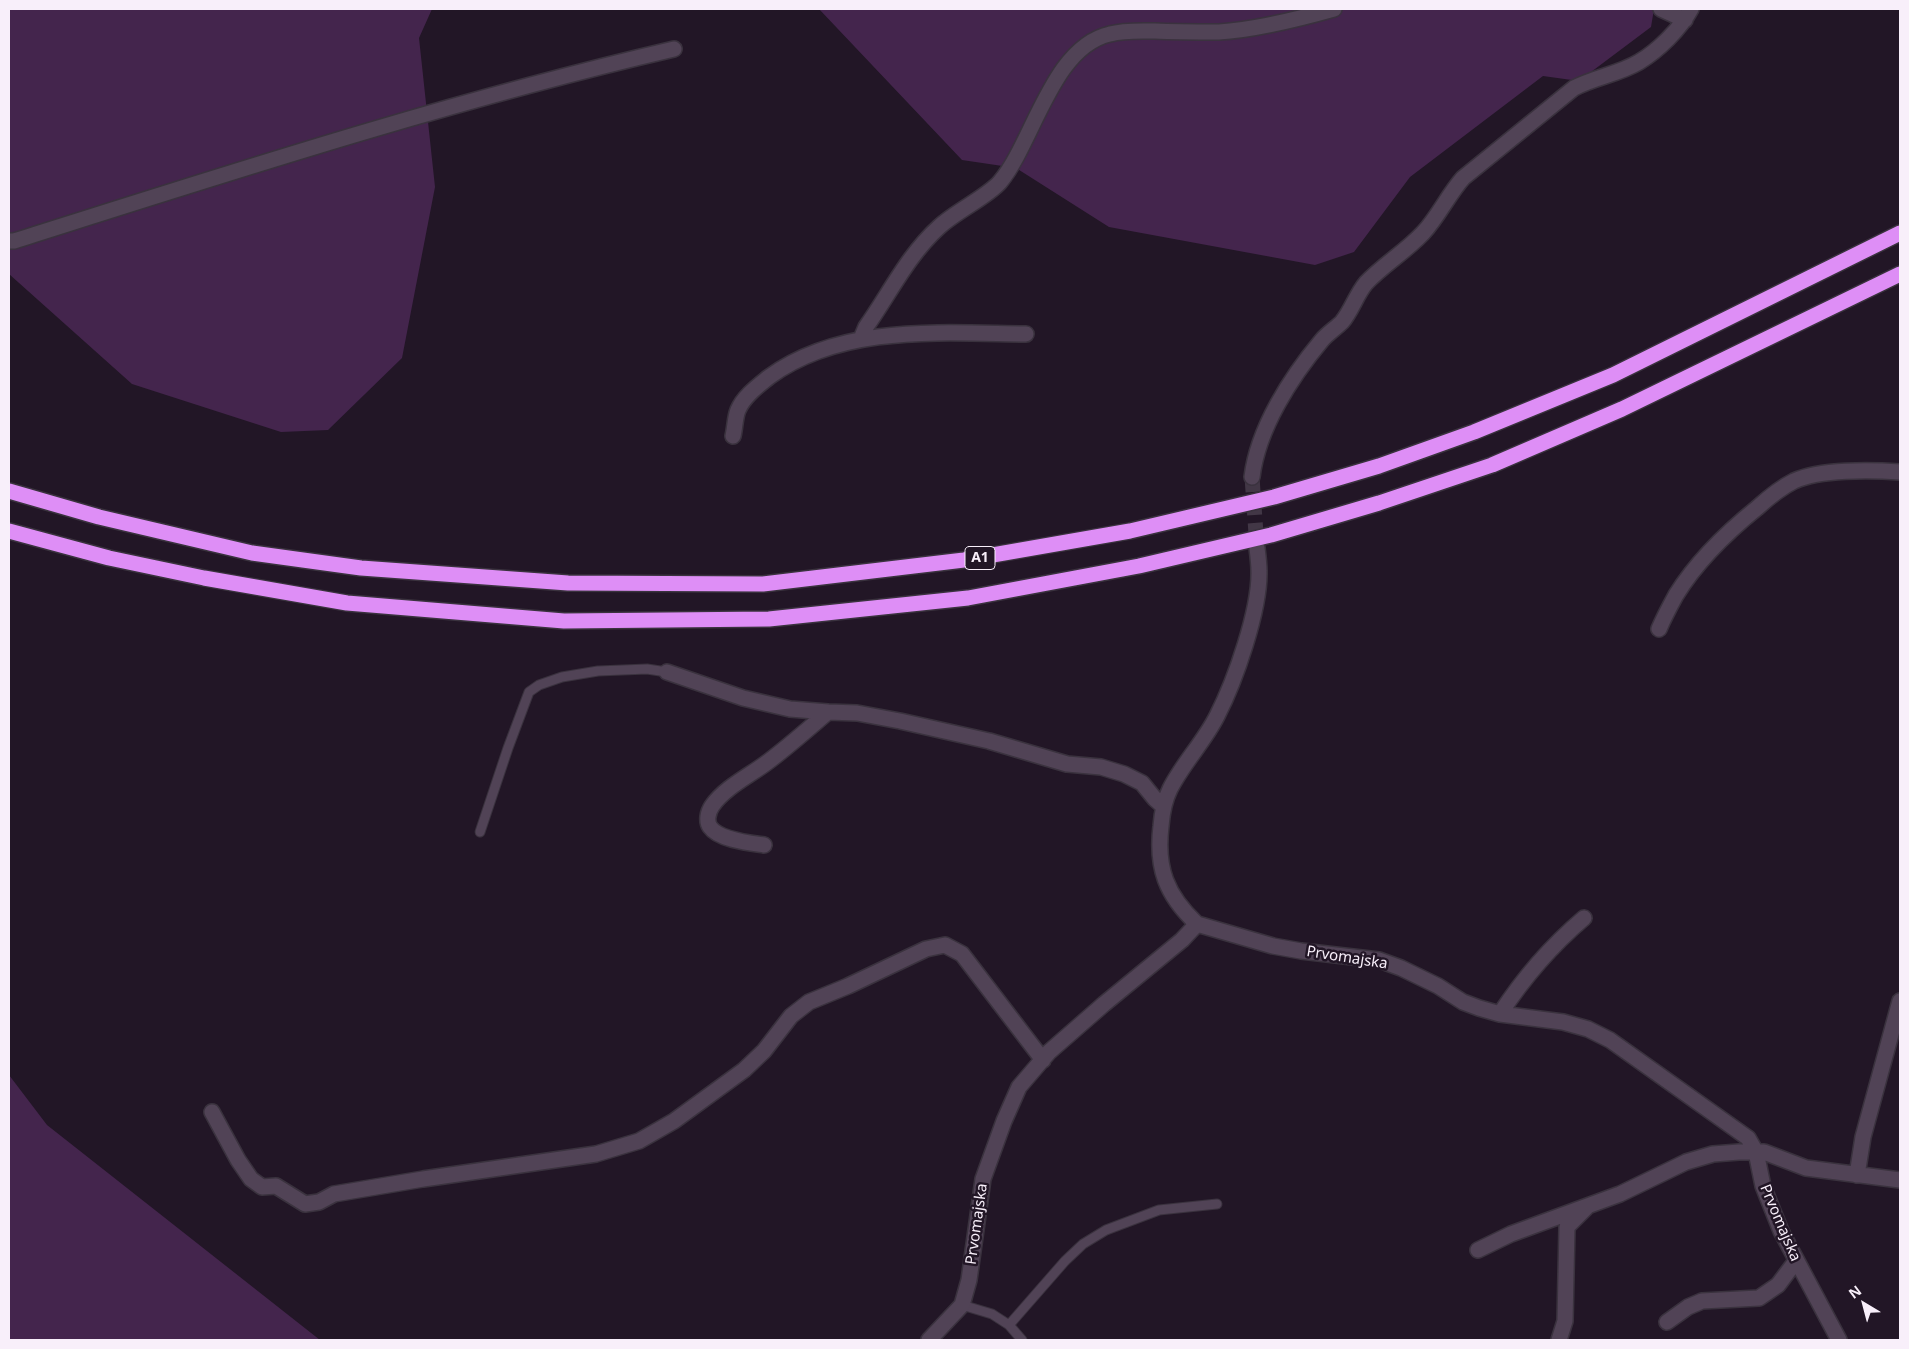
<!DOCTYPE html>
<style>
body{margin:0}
#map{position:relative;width:1909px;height:1349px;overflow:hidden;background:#221626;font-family:"Noto Sans",sans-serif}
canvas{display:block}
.frame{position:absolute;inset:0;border:10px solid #f8effa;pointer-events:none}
.north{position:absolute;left:1839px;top:1279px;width:50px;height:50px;-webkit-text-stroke:4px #221626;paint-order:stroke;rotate:323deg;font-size:14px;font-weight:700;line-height:20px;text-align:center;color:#f8effa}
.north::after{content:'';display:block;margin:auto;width:18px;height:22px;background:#f8effa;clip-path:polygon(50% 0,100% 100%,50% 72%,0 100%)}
</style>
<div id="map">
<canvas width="1909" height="1349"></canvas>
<div class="frame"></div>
<div class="north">N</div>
</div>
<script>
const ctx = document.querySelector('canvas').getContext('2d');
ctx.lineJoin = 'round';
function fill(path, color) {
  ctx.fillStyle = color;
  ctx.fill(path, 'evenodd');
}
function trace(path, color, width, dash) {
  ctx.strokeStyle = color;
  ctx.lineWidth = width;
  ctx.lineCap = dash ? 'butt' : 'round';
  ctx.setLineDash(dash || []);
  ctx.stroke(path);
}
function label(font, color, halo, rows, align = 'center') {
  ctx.font = font + ' "Noto Sans",sans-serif';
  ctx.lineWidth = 5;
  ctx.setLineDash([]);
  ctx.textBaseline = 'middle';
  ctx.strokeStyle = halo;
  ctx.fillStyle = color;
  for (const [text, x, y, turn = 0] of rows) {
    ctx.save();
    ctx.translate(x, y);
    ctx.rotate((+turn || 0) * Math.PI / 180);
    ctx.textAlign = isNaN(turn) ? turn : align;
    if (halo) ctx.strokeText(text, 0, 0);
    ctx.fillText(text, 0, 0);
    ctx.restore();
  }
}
const green = new Path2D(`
 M9,9h423l-13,29 16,149 -33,171 -74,72 -47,2 -149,-48 -123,-110z
 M819,9h835l-3,18 -72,54 -36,-5 -133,101 -56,75 -39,13 -206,-38 -93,-59 -54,-8z
 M9,1075l38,50 273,215h-311z`);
const minorTunnel = new Path2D(`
 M1252,477l5,71`);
const service = new Path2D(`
 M480,832l28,-84 21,-56 10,-7 23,-8 36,-6 49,-2 20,3
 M962,1305l30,9 17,11 13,15
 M1009,1325l56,-64 18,-17 23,-14 53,-20 58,-6`);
const minor = new Path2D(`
 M1661,9l24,11
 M9,241h5c218,-69 437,-140 660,-192
 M861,339l5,-12c24,-34 42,-72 73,-100 17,-16 48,-30 61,-45 34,-41 52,-135 110,-148 14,-4 30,-3 45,-3 21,1 43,1 64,1 33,-2 83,-14 115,-23
 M733,436c2,-8 2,-19 5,-26 6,-14 20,-24 31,-33 73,-53 172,-44 257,-43
 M1252,477c6,-49 39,-100 70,-137 6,-7 14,-12 20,-18 10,-12 14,-27 24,-39 17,-18 39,-31 57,-50 15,-16 25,-38 40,-55l111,-90c21,-11 45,-14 65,-26 20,-12 41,-33 52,-53
 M1659,629c5,-12 11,-23 17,-34 21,-34 50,-62 81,-87 11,-10 23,-20 37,-27 26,-12 77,-11 106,-9
 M667,672l76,26 47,11 38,3
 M764,845c-14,-2 -45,-5 -54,-18 -4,-6 -2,-15 2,-21 13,-19 39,-31 57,-45 20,-15 39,-32 59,-49l29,1 43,8 89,20 78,23 34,3 23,7 18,9 13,16 8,7
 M1197,924c-31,-29 -41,-56 -36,-98 1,-13 3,-25 9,-37 13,-26 34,-47 47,-73 18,-35 43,-106 42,-145 0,-7 -1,-15 -2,-23
 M1500,1014c24,-37 51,-68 84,-96
 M212,1112l26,48 13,19 11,8 14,-1 29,18 14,-2 15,-8 89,-15 173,-25 43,-13 35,-20 70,-51 20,-19 27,-35 18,-14 39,-16 78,-37 19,-4 17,9 81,106
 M1857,1175l6,-38 37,-136
 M1478,1250l33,-16 109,-40 66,-32 27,-8 26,-2h25l42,16 94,12
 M1667,1322l21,-15 14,-6 57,-3 19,-13 18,-24
 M929,1340l33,-35 7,-25 14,-101 21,-58 15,-34 30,-35 55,-48 78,-64 15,-16 76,22 28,5 78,9 22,8 37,18 25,16 16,6 21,6 63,8 25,7 22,11 138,98 8,14 7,34 18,45 58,109
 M1559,1340l6,-19 2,-94 19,-19`);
const motorway = new Path2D(`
 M9,491l90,26 153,36 109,15 207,15 195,1 201,-24 166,-29 144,-34 105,-31 95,-34 139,-57 287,-142
 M9,531l100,27 95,20 143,25 217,18 205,-2 199,-21 171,-32 132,-31 108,-32 113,-38 130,-56 278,-135`);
const shields = [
 [980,558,30]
];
const shieldNames = [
 ["A1",980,558]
];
const streetNames = [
 ["Prvomajska",1347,958,9],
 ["Prvomajska",1780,1223,67],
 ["Prvomajska",977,1224,-82]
];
fill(green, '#44254d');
trace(minorTunnel, '#423746', 15, [15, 8]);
trace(service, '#3a323e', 11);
trace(minor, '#3a323e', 18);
trace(motorway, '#3a323e', 18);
trace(service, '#514356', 9);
trace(minor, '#514356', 15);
trace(motorway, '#de8ef6', 15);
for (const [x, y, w] of shields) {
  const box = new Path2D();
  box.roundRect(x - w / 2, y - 11.5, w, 23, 4);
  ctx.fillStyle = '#221626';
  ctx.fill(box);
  trace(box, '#f8effa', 1);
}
label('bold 14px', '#f8effa', null, shieldNames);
label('15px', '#f8effa', '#221626', streetNames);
</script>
